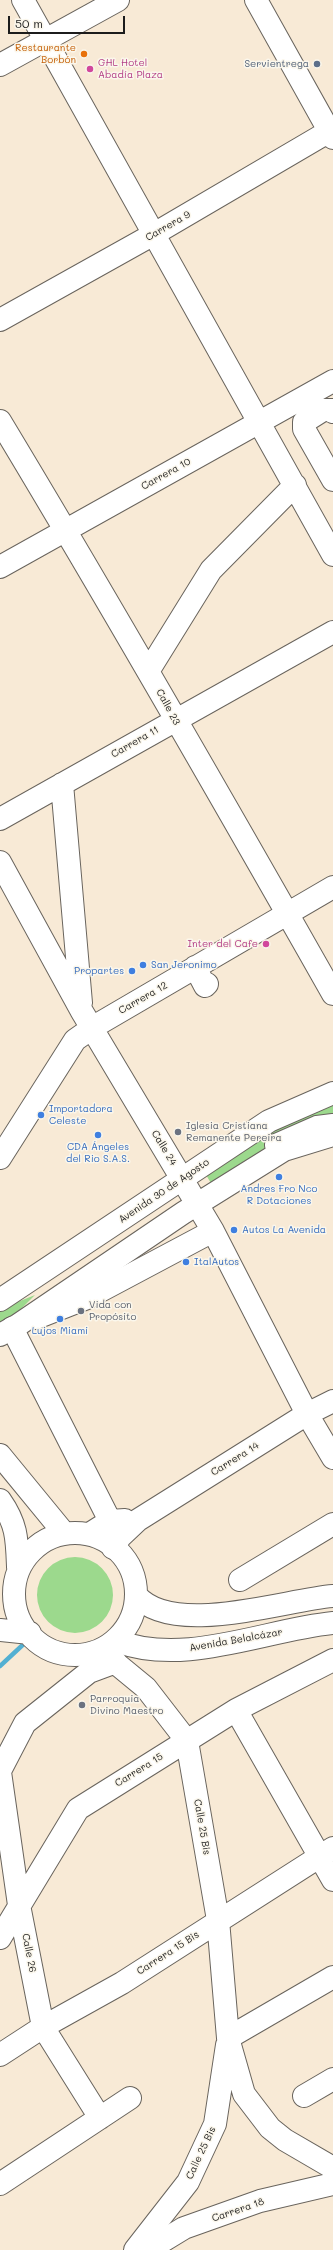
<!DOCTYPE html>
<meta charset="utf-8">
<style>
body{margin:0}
#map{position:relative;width:333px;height:2250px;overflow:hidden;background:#f8ead6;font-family:Mali,sans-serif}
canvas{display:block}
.scale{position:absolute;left:8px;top:16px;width:117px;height:18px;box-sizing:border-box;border:2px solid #1c1c1c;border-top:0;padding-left:5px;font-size:12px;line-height:14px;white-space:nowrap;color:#1c1c1c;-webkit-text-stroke:3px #fbf7ec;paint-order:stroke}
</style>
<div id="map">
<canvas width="333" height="2250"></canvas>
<div class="scale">50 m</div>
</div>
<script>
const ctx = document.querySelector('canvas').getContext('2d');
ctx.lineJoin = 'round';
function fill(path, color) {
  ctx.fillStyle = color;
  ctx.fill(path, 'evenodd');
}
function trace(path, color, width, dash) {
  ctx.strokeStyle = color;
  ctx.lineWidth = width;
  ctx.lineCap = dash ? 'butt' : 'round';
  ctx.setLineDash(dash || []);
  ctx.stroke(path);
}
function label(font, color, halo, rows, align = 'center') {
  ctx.font = font + ' Mali,sans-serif';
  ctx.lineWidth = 3;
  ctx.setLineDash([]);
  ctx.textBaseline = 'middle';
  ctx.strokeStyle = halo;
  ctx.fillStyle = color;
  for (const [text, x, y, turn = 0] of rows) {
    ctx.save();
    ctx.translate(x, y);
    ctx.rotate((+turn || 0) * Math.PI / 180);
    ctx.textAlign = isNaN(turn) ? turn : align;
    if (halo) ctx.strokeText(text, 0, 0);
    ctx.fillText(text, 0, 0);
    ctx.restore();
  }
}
const green = new Path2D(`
 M333,1104v21l-121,60 -7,-12 68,-45z
 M35,1295l-22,22 -13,7v-15z
 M37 1595a38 38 0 1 1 76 0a38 38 0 1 1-76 0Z`);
const stream = new Path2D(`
 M0,1666l28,-26`);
const minor = new Path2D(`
 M23,0l310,555
 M256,0l77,138
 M0,320l154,-86 179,-105
 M333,412l-1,-2h-9l-19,12v7l29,51
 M0,421c114,189 224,381 333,573
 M0,567l333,-186
 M149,670l62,-100 84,-85
 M62,784l19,219
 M0,819l333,-187
 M0,862l81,148 132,221 94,183 26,44
 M195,967l10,19 2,-2
 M276,1145l41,-18 16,-2
 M0,1158l75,-118 20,-14 238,-139
 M36,1318l51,-20 126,-67
 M12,1328l98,193
 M91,1533l19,-12 15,-1
 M113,1548l7,-11 18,-17 169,-106 26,-13
 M240,1580l93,-56
 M101,1651l45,37 41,53 31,179 10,118 16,56 26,34 15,12 48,28
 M236,1710l97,170
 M0,1771l25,-48 64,-51 27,-10
 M0,1772l19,133 24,122 57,91
 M0,1938l78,-129 158,-99 97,-50
 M228,2038l105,-61
 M0,2055l43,-28 79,-44 211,-135
 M304,2096l29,-17
 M0,2184l130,-86
 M135,2250l53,-68 27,-58 12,-79`);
const major = new Path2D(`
 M0,65l118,-65
 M0,1300l269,-179 64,-28
 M0,1335l18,-10 165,-112 101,-63 49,-15
 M0,1455l64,78
 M0,1500c17,24 17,39 18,67
 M14 1594a61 61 0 1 1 122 0a61 61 0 1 1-122 0Z
 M136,1595c36,43 148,5 197,1
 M0,1630l30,3
 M117,1641c67,26 147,-11 216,-18
 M148,2250l36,-22 76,-27 73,-17`);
const markers = [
 [84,54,4,"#e8710a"],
 [317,64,4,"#5c6f8a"],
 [90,69,4,"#d1479c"],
 [266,944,4,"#d1479c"],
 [143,965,4,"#3f7fe0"],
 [132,971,4,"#3f7fe0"],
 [41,1115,4,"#3f7fe0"],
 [178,1132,4,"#6b7280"],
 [98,1135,4,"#3f7fe0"],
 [279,1177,4,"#3f7fe0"],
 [234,1230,4,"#3f7fe0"],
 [186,1262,4,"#3f7fe0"],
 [81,1311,4,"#6b7280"],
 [60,1319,4,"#3f7fe0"],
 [82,1705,4,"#6b7280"]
];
const foodNames = [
 ["Restaurante",76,48],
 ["Borbón",76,60]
];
const hotelNames = [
 ["GHL Hotel",98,63],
 ["Abadía Plaza",98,75],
 ["Inter del Cafe",258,944,"right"]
];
const serviceNames = [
 ["Servientrega",309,64]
];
const streetNames = [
 ["Carrera 9",168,226,-30],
 ["Carrera 10",166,474,-29],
 ["Calle 23",168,707,62],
 ["Carrera 11",135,742,-30],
 ["Carrera 12",143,998,-30],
 ["Calle 24",164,1148,59],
 ["Avenida 30 de Agosto",164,1191,-34],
 ["Carrera 14",235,1459,-32],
 ["Avenida Belalcázar",236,1640,-10],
 ["Carrera 15",139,1770,-32],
 ["Calle 25 Bis",202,1827,80],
 ["Calle 26",29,1953,79],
 ["Carrera 15 Bis",168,1953,-33],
 ["Calle 25 Bis",201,2153,-65],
 ["Carrera 18",238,2210,-19]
];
const shopNames = [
 ["San Jeronimo",151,965],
 ["Propartes",124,971,"right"],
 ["Importadora",49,1109],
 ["Celeste",49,1121],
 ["CDA Ángeles",98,1147,"center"],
 ["del Rio S.A.S.",98,1159,"center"],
 ["Andres Fro Nco",279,1189,"center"],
 ["R Dotaciones",279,1201,"center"],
 ["Autos La Avenida",242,1230],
 ["ItalAutos",194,1262],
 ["Lujos Miami",60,1331,"center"]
];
const worshipNames = [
 ["Iglesia Cristiana",186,1126],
 ["Remanente Pereira",186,1138],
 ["Vida con",89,1305],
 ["Propósito",89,1317],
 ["Parroquia",90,1699],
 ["Divino Maestro",90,1711]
];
fill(green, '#9cd98d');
trace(stream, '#53b0d2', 4.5);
trace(minor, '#69645d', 24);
trace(major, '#69645d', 24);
trace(minor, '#fff', 22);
trace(major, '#fff', 22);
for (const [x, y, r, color] of markers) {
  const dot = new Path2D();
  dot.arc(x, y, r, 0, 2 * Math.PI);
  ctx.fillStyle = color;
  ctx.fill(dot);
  trace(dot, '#fbf7ec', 1.5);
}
label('10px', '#c56008', '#fbf7ec', foodNames, 'right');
label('10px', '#b23c85', '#fbf7ec', hotelNames, 'left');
label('10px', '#4e5e75', '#fbf7ec', serviceNames, 'right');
label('10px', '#1c1c1c', '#fbf7ec', streetNames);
label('10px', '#366cbe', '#fbf7ec', shopNames, 'left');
label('10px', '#5b616d', '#fbf7ec', worshipNames, 'left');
</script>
